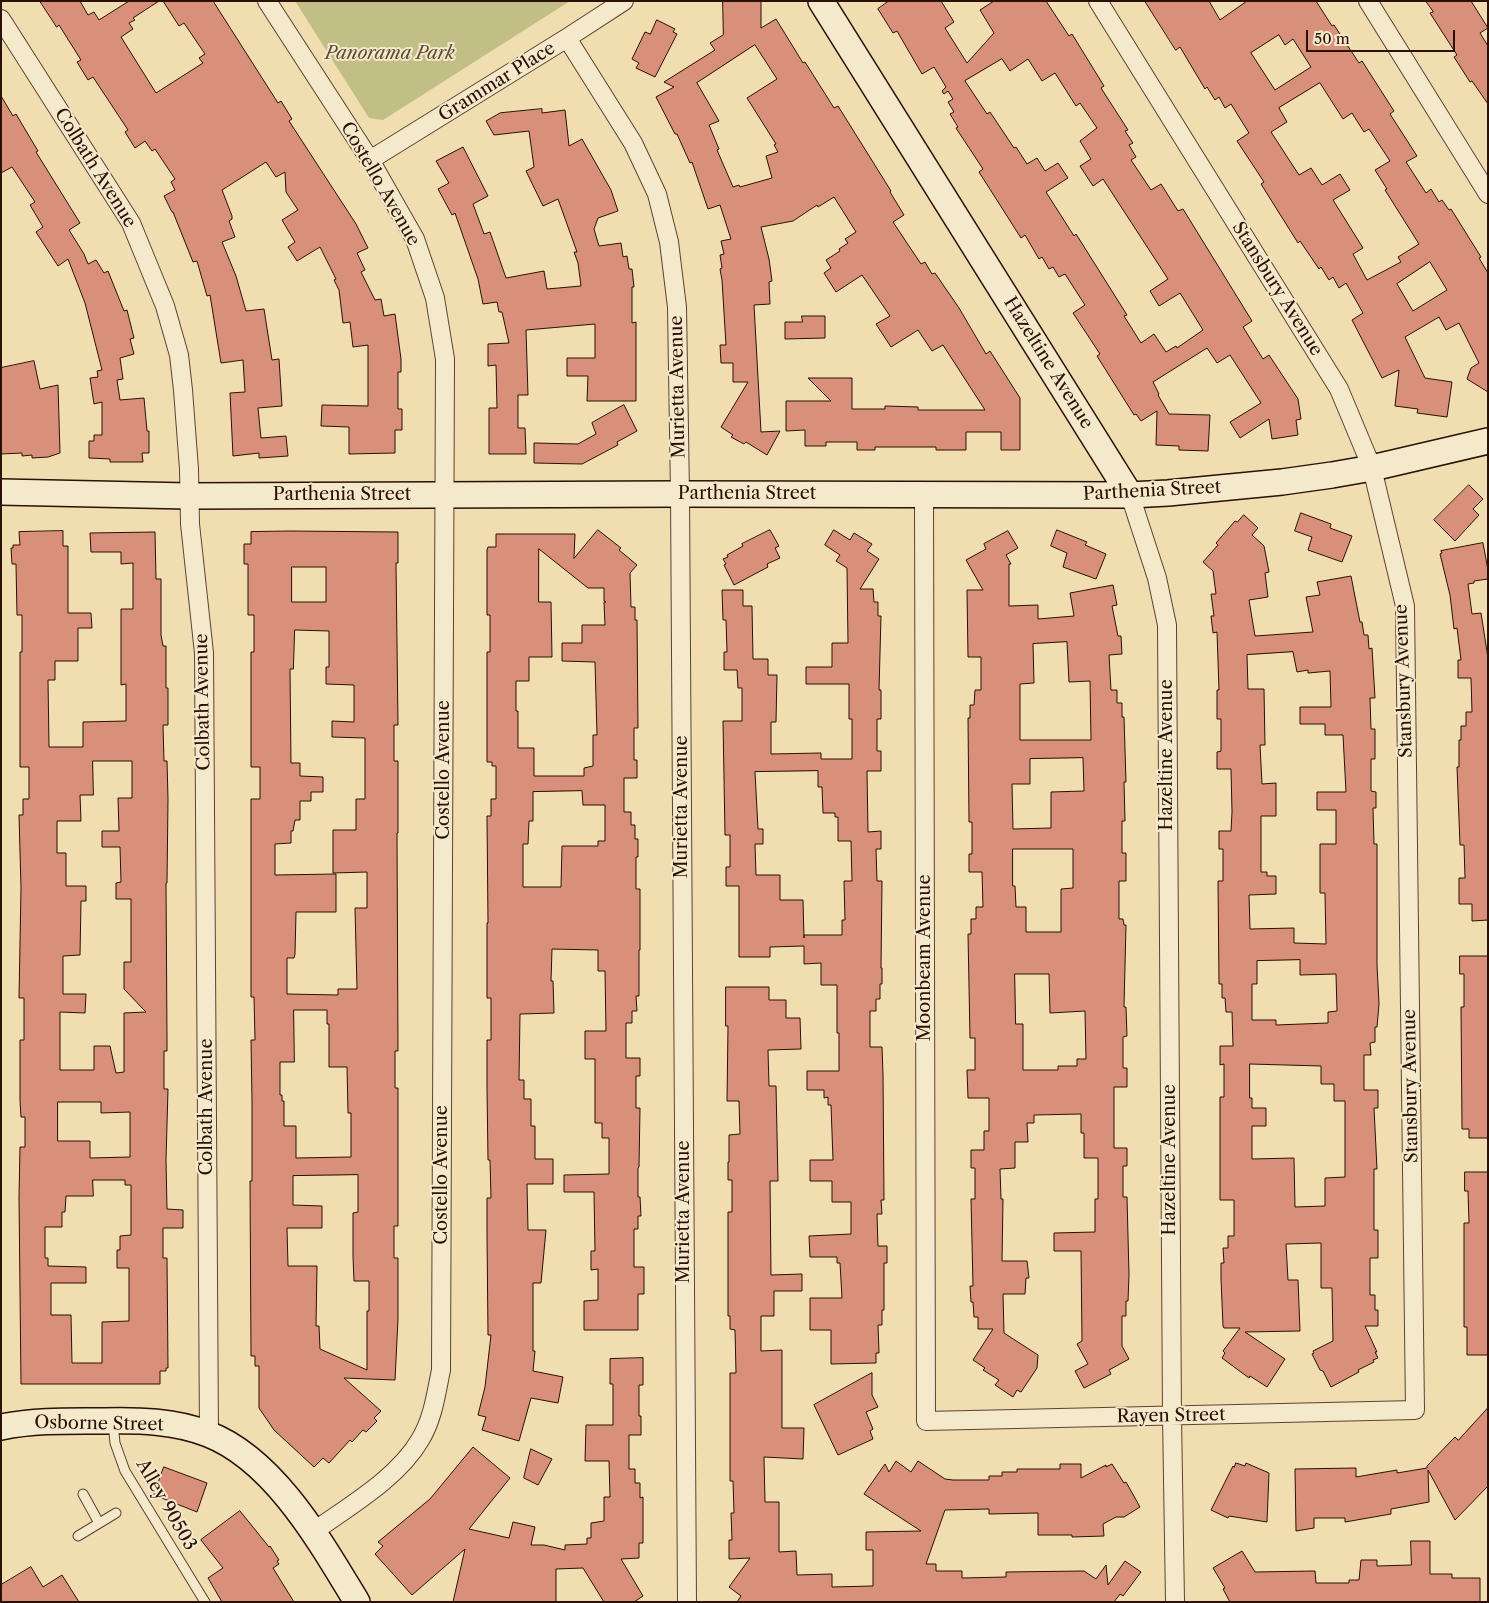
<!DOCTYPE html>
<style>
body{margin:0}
#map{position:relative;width:1489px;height:1603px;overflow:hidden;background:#f0ddb0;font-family:"Libre Caslon Text",serif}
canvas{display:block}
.frame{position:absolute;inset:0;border:2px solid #2a1005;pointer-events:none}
.scale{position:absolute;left:1306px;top:30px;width:149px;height:22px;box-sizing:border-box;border:2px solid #2a1005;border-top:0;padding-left:6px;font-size:15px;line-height:18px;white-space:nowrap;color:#2a1005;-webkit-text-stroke:4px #f5e9cc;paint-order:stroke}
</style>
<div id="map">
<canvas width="1489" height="1603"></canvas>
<div class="frame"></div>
<div class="scale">50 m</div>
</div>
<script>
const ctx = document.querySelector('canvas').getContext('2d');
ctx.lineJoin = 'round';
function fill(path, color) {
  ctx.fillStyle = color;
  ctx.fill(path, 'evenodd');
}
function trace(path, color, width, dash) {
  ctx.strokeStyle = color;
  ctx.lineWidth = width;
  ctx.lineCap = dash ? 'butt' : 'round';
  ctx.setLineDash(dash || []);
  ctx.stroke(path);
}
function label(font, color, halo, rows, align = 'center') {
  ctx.font = font + ' "Libre Caslon Text",serif';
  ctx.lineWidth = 4;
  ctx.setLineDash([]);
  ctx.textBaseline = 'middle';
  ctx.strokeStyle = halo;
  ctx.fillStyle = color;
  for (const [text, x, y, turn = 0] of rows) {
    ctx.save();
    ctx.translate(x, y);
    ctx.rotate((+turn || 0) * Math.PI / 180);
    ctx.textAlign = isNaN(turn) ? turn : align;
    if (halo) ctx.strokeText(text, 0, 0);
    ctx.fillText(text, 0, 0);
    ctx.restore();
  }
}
const green = new Path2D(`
 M295,1h275l-187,119 -14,-2z`);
const building = new Path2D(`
 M40,1h40l8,14 6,-3 5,8 30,-19h30l-26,17 2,2 -6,3 4,6 -12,8 35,56 47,-30 -4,-5 6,-4 -21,-31 -5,3 -16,-25h50l65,102 3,-2 11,18 -3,2 67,103 12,24 -11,5 8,17 -4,2 14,28 6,-1 3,17 11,-2 6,45v13h-3v37h4v21h-7v23l-46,1v-27l-28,-1 1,-21 46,1v-61l-15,2 -3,-25 -7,1 -4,-33 -5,-10 2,-1 -16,-32 -23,14 -9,-14 7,-5 -13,-22 16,-10 -12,-18 -1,-20 -9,5 -10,-15 -44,28 10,26v3l-3,2 6,16 -13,5 14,34 10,35 18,-2 8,51 7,-1 3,47 -24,2 3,30 25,-2 2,20 -29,2v-5l-26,3 -3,-63 15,-1 -2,-32 -22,3 -11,-68 -3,1 -10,-35 -4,1 -20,-50h-1l-8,-16 11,-6 -4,-8 4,-3 -20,-30 -3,2 -7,-10 -10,7 -10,-16 3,-2 -35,-53 -5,3 -11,-18 4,-2 -22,-35 -2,2z
 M723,1h38v27l15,-9 27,44 2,-1 29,46 4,-2 53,85 -1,1 14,23 -11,7 28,42 4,-2 7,12 3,-1 24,35 27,46 4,-3 30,47v52h-19v-18h-35v18h-30v-3h-61v3h-18v-8h-31v4h-21v-16l-19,1v-30h45l-23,-23h44v31h33v-3l33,1v3h67l-42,-65 -11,6 -14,-21 -27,17 -15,-23 14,-8 -28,-41 -26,17 -12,-19 7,-5 -5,-8 14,-9 -1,-2 9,-6 -3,-4 11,-7 -22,-35 -16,10 -1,-2 -24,16 -32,6 8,32 3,22 -3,1 1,22 -16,1 7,127 19,-1 -13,24 -21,-13 -2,2 -13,-7 2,-2 -12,-8 27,-45h-15v-19h-12l-1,-18h6l-4,-65 -2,-11 2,-1 -2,-13 4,-1 -3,-13 10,-2 -11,-34 -12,4 -16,-47 -2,1 -13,-29h-2l-19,-37 18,-10 -10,-5 51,-32 -5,-7 13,-8zM755,45l22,34 -30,19 29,46 -2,1 4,7 -12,4 6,22 -32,9 -1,-2 -6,2 -16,-37 2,-1 -10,-24 10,-4 -22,-38z
 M889,1h52l13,21 -9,6 22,35 27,-30 -14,-23 14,-9h52l23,35 3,-2 32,52 -3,2 27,42 -3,1 8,12 -4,2 7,12 -5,3 20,30 10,-6 17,27 5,-2 69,112 -9,6 20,32 6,-4 29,44 3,20 -5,1 2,15 -26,4 -3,-20 -29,19 -10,-16 31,-19 -31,-48 -13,8 -10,-15 -54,34 6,12 -1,1 11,19 41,1 -2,36 -29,-1v-4l-23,-1 1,-34 -16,10 -5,-7 -2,1 -37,-59 3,-2 -27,-41 12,-8 -20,-31 -6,3 -6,-10 -4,2 -7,-12 -3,2 -14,-24 -4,3 -42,-66 4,-3 -27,-41 2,-1 -8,-13 4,-2 -6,-10 5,-3 -5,-8 -4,3 -2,-3 4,-4 -12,-20 -12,7 -25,-43 -4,2 -15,-24zM1002,59l8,12 18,-12 14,22 13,-8 21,33 4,-3 17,25 -17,13 11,18 -11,7 13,20 10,-7 65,100 -18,12 9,15 21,-13 23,37 -26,18 -1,-2 -10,6 -12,-18 -13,9 -17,-27 3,-1 -51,-81 -2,2 -28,-44 22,-14 -10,-15 -13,8 -8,-13 -10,6 -11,-17 -2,1 -24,-36 -3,2 -22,-33z
 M1145,1h64l11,19 27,-19h69l16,25 2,-1 25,38 3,-2 32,50 -4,3 27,42 -11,6 20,31 5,-4 8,13 3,-2 7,10 2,-1 30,48 -2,1 9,15v119l-21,-13 4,-11 8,-5 -20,-40 -13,7 -7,-13 -34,20 20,41 27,4 -5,35 -30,-4 1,-4 -23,-3 4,-36 -17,8 -30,-58 11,-7 -17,-30 -7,5 -6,-11 -4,3 -8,-13 -2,2 -19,-28 -2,2 -37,-59 3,-2 -27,-41 12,-8 -18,-29 -6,4 -6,-11 -4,3 -8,-13 -2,2 -25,-42 -4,3zM1279,35l6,10 8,-6 18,28 -36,23 -24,-37zM1320,83l23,36 9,-6 12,19 5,-3 21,32 -15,9 12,19 -2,1 34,54 -21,13 3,5 -34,18 -14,-26 10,-6 -30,-48 17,-10 -10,-16 -18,11 -11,-17 -12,7 -28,-43 16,-10 -8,-14zM1430,262l17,28 -34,21 -16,-27z
 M1426,1h45l17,27 -8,5 8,13v58l-16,-23 -2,1 -16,-25 3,-2 -27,-42 3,-1z
 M657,20l18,9 -2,3 4,2 -22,43 -19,-9 3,-5 -7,-4 13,-27 5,2z
 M1,96l12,20 3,-2 13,22 9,15 -2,1 44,71 -11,7 15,24 4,10 8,-4 8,13 4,-2 16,40 3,-1 7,28 -4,1 4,15 -14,4 3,21 -6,1 3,20 24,-2 3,33h2v22h-7l1,9h-33v-3l-21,-1v-17h5v-6h8v-33l-8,2 -4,-26 8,-1 -1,-6 5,-1 -17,-67 -17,-44 -10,7 -22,-34 7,-5 -13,-22 5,-3 -23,-35 -11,6z
 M542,109v4l23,-3 4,36 13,-7 29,51 7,21 -20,7 -4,11 5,17 22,-3 2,14 4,-1 2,13h3l2,18h-2v36l4,-1v79h-49l1,-25h-21v-18h28v-34l-69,6 2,65h-10v33h7l1,26h-37v-46h8l-1,-43 -8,1v-22l21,-1 -7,-31h-3l-2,-10 -14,2 -5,-25 -23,-66 -3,2 -14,-26 11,-6 -13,-22 27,-14 25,49 -15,8 11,30 6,-2 16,46 38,-7 3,18 34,-3 -3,-23 -4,-11h3l-19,-53 -15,7 -17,-35 8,-4 -5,-36 -35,4 -8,-14 14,-8z
 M802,316h23v22l-40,1v-17h17z
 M34,361l6,28 18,-4 2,68 -12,4 -16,1v-3l-10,1v-3l-21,1v-86z
 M624,405l13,26 -20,11 1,3 -36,19 -48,-1v-20l44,1 18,-10 -4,-11z
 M1469,485l14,14 -10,10 6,6 -24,26 -21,-21z
 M1301,513l30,11 -1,4 22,8 -10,26 -34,-12 4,-13 -17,-6z
 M1244,515l14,13 -6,7 12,11 5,26 -4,1 3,24 -19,3 6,36 58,-4 -7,-35 14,-2 -3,-13 34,-6 9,46h2l2,13h4l1,14 3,-1 3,50h-5l1,31h4v30h-4v32l5,1v16h-3l1,36h3v121l2,39 -2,23h-2v15l-5,1 1,12h-7v35h14v18h-4l3,61h-3v61h4v28h-8v37h5v15h3v16h-13l12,26h-2l3,6 -5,2 1,2 -16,8 1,2 -28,15 -8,-16 -3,-1 -8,-16 2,-1 -1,-2 20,-10 -1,-53h-11v-45l-35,1 2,36h10l2,51 -55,1 40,27 -18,28 -17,-11 -1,2 -27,-20 3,-5 -2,-2 17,-23h-16l-1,-2 -2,-47v-16h3l-1,-15h5v-12h6v-36h-14v-103h4v-33l-4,1v-19h13l-1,-34h-6l-1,-14h-3v-14h-3l-1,-103h5v-32h-4v-18h12l1,-19 -1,-43h-14v-17l4,-1v-32h-4v-29h2l-2,-58 -4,1 -2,-17h3l-3,-22h5l-3,-23 -10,-9 15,-17 -2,-2 19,-22 2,1zM1293,652l4,20 11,-2v3l22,-2 1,36h-31v17h25v11h18l3,57h-29v18h19v34h-16v49h5l1,51 -32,-1v-15l-44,1 -1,-34 27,-1v-18h-9v-4h-6v-56h15v-33l-14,1 -2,-39h5l-1,-56h-16l-1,-34zM1300,960v15l36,-1 1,37 -9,1v11l-52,2v-5h-24v-36h5v-23zM1250,1064l71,2v18h13v17h11v76l-20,1v28l-30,1 -1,-49 -42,1v-33h14v-18h-14v-10h-2z
 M598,530l23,18 -2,2 18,15 -7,8 1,34h4v13h2l1,108h-4v32h3v18h-13v34h7v13h4v14h3v18h-2v32h4v61h-1v46h-3l1,15h-5v12h-6v35h14v18h-4v32h4l-1,59 -1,1v29h2l1,19h-3v13h-4v38h10v27h-6v36h-54v-29l14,-1v-31l-7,1v-19h4l-1,-59h-30v-17l45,-1v-36h-7v-15h-7v-64h-10v-28h21l-1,-60h-7v-21l-46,-1 -1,32h2l1,32 -34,1 -1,66h5v19h7v27h4v33h18v25h-26l1,46h18l-5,53h-8v68h2l-2,20 30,6 -5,26 -27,-5 -12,43 -37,-11 4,-13 -8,-2 7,-28 6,-52h-3l-1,-100v-37h4l-1,-38h-2l-1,-73v-47h4v-42h-4v-75h1l-1,-107h4v-17h5v-33h-4v-4h-5v-110h3v-37h-3v-65l1,-3h8v-13h79l-1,24zM539,549l49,39h16v13l2,1h-2l1,23h-23v18h-20v18l33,1 2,73h-4v31l-9,2v8h-50v-28h-16v-37h-2v-30h13v-24h23l-1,-55h-12zM582,791l1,14h22v36h-7v5h-36l-1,41h-38v-43h5l1,-23h4v-29z
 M770,530l9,16 -4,2 5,10 -13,6 1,3 -34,18 -10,-20 2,-1 -3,-5 5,-2 -1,-2 16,-9 -1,-2z
 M834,530l16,10 4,-7 18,11 -5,7 12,8 -19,30h13l1,13h4v14h3l-2,74h2v29h-4v32h4v20h-14l1,61 13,-1v18h-5l1,32h5l-1,87h1v16h-2v15h-4v12h-6v36h12l1,27 1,126h-3l1,14h-5l1,32h9v17h-3v47h-2v15h-4l1,28h-3v10l-45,1v-34h-21v-32h32l-2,-35h-3v-6h-27l-1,-21 42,-2v-32h-19v-21h-22v-21h23l-2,-55h-3v-8l-4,1v-8h-17v-19h32v-38h-2v-48h-16v-22l-17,1v-18l-34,1v10h-31v-71h-13v-19h4v-32h-5l-2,-114h19v-33h-4l-1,-18h-13v-18h3l-1,-32h-3l-1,-30h21v16h9l1,53h15v16h9l-1,47h-5v32l50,-1v6h31v-40h-3v-35h-43v-17h26v-24h16l-1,-75 -11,-7 4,-6 -15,-10zM818,771v16h4l1,26h12v4h3v24h13l1,40h-8l1,39h-3v15h-38v3l-1,-38h-23v-25h-24l-1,-31h8v-15h-5l-3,-57z
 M1057,530l30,12 -2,3 21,9 -10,25 -33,-12 4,-14 -16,-7z
 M63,531v15h5v67h23l1,15h-14v33h-23v19h-7l1,67h34v-25l43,-1v-37l-5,1v-76h12v-46l-12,1v-12h-30l-1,-19 65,-1 1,47h5v56l2,11h3v42h2v37h-5l1,36h3l1,38 -1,84h-1l1,157v11h-3v38h4l-2,71 1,49 16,1v18h-20v30h4l1,110h-2v3h-6v13h-139l-2,-187 1,-50h5v-30h-4l-1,-16v-61h4v-42h-5l2,-110 -2,-73h4v-16h6v-32h-9v-115h2v-37h-5l-1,-51h-4l-1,-16h2v-3h7l-1,-13zM93,761h39v37h-14l1,33h-17v16h18l1,35 -5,1v16h15v63h-7v27l22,23 -22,1v59l-8,1 -6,-27h-16v24h-34v-58l25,1 1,-19h-23v-38l17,-1 1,-54h5v-15h-20v-33h-9v-32h24l-1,-26h13zM58,1102h43v11l29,-1v45l-40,1v-17h-32zM93,1180h32v5h6v50l-11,1v14h-3v18h12v53l-27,1v41h-30l-1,-48h-20v-32h35v-16l-38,-1v-8h-3v-31h17v-15h3l1,-16h27z
 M290,531l108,1v31h-2l2,162h-4v36h4v72h-1l1,218h-3v37h3v138h-4v32h4v61l-3,61 -51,-2 37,33 -7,7 3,3 -11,11 -3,-2 -11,12 -2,-2 -21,23 -6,-5 -9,9 -40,-37 -15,-22v-42h-4v-10h-4l-1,-175h2v-80l-1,-61h4l-1,-43h-3v-198h9v-32h-9v-115h3v-37h-6v-51h-4v-20h7v-12zM292,567h34v35h-34zM295,630l34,1v36h-3v17l28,1v37l-22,-1v16l33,1v61h-9v31h-23v43l34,-1v36h-12l2,81h-19v6l-51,-1v-36h7l1,-4 1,-42h40v-38l-61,1v-31l16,-1v-12h2l2,-11h5v-19h11v-9h12v-15l-23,-1v-13h-9l-1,-94h3zM294,1010h33v14h2v43h18l1,46h3v44l-55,1v-32h-12v-25h-2v-6h-2v-33h14zM358,1175v37l-5,1v44l1,24h15v30h-2v59l-47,-21 -1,-23h-3l1,-60h-29l-1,-38h35v-22l-29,-1v-29z
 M1008,531l10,17 -12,7 5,9h-2v42l29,-1v14l36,-3 -4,-23 43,-8 4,20 -5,1 6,30h3l1,18 -13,1 2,35h6v13h5v14h2l2,65h-2l1,39h-3v32h4v28h-7v38h4l1,6h2l-2,82h2l1,29 -4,1v31h4v19h-13v61h13v18h-4v31h4l2,78 -1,26h-2v15h-4v30l7,13 -20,11 2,4 -27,14 -9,-17 13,-7 -11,-20 5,-3 -1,-90h-27v-18l41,-1v-33h3v-41h-14v-25h-3v-19l-47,1v8h-7l1,19h-13v26l-15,1 1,30h2l-1,62h25l2,17h-3l-1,16h-22l1,39 34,22 -1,13 -16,24 -4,-2 -4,7 -18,-12 4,-5 -16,-10 2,-2 -12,-8 20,-31h-15v-12h-4l-1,-15h-2l-1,-16h3l-2,-87h4v-31h-4v-18h13v-19h5v-33h-21l-1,-28h8v-32h-5l-2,-104h3v-15h5v-12h7l-1,-35h-13v-18h3v-32h-3l-1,-104h2v-13h4l1,-15h6v-33h-13l-1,-67h16l-17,-30 20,-11 -2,-5zM1067,642l2,40 21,-1 1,59h-71v-56l14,-1 -1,-39zM1083,758l1,33 -33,1v36l-38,1 -1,-45h18v-25zM1013,849h60v39l-12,1v43h-35v-25h-10l-1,-21h-2zM1015,974h34l1,39 35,-2 1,48h-9v7h-19v4h-35v-46h-7z
 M1483,543l5,27v9l-14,2v2l-6,1 4,30 9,-1 7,45v262l-16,1v-17h-13v-26h6l-1,-33h-4l-3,-78h2v-27h2v-14h5v-14h6l-1,-34h-13v-18h3l-4,-32 -3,1 -4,-34 -10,-41 2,-1 -1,-2z
 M1460,956h28v182h-19v-9h-7l-1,-122h3v-33h-4z
 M726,987h43v13h17v18h14l1,31 -33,1 1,36h7l2,95h-8l1,94 31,-1v17h-28v25h-13v35l21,-1v78h22l-1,31 -39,-2 1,45h14v50l17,-1 1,24 35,-1v13l41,-1v-36h-7v-18l55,-1 -57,-37 21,-30 4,8 7,-11 15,11 7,-11 27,18 8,1h36v-4h13v-4h15v-3h43v-5h21v14l25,-13v2l6,-3 12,19 2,-1 14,25 -16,10h-8l-13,7 1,12 -32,1v-2h-34v-22l-49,1v-5l-44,1 -19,54h10v7h26v7l44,-1v-5l78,-1 12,8 10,-14 2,20 17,-24 16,11 -18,24 -3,-2 -6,8h-377l4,-6 -12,-9 21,-29 -21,1v-19h3l-1,-27h3l-1,-32h-3v-108h6l-1,-43 -5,-1v-13h-2v-104h4v-32h-4v-18h1v-27l11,-1 -1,-33h-12l1,-75h-2z
 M1465,1172h23v183h-21v-28h-3v-104h5l-1,-32h-3z
 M643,1358v27h-4v31h2v19h-12v34h6v14h5v15l3,-1v46h-4v15l-18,1 22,37 -9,6h-30l-21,-34 -27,1v33h-103l12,-53 -53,46 -37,-41 8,-8 -5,-4 52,-43 43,-52 37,31 -41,51 40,9 4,-16 22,5 -4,18h13l21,5v-5l22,-1v-6h4v-15l13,-2v-24h6l-1,-36h-24l1,-36h27v-41h-3v-25z
 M872,1373v22l6,12 -12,5 7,17 -3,2 3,8 -35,16 -24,-50z
 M1488,1408v78l-33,34 -27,-50 1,32 -38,7v5l-46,8v-4h-31v10l-18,3 -1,-62 61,-1v9l41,-7v3l30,-5v-2l28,-29 3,3z
 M531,1449l21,10 -14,26 -14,-7z
 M1236,1463l9,3 1,-3 23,10 -2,49 -38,-6 -1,2 -17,-8 22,-44 1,1z
 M164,1467l43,16 -10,29 -43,-17z
 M240,1511l29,36 1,-1 9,14 -2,1 2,3 -6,4 21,34h-72l-14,-24 15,-10 -22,-28z
 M1411,1541h19v33h22v4h28v24h-250l-7,-13 2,-1 -12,-20 29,-17 13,21 60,-1 1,12h33v-3h10l2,-20h16v6l34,-1z
 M31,1567l12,20 19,-12 17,27h-78v-17z`);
const lane = new Path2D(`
 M113,1423l2,20 10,28 80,131
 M83,1494l16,29
 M78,1536l38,-23`);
const street = new Path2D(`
 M267,1l103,159 45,79 20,59 10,61 -4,1011c-5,24 -8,49 -21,70 -22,38 -71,66 -107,92
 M1368,1l120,193
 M1,19l130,204 34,83 14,49 4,35 6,79 1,55 14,129 5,781
 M567,38l66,105 24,51 12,48 8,65 3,187 7,1108
 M370,160l197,-122 57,-37
 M924,495l2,926 489,-11 -10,-804 -33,-138 -33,-79 -241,-388
 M1130,495l27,83 10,47 5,791 3,186`);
const secondary = new Path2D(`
 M821,1l309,494
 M1,492l187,4 492,-2 450,1 38,-2 114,-11 50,-7 40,-7 116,-27
 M1,1427c34,-7 68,-6 102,-6 35,-1 73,0 105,13 67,26 113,109 149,168`);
const parkNames = [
 ["Panorama Park",390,54]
];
const streetNames = [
 ["Grammar Place",497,82,-32],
 ["Colbath Avenue",95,168,58],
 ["Costello Avenue",380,184,60],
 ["Stansbury Avenue",1277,289,58],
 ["Hazeltine Avenue",1048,363,58],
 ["Murietta Avenue",678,387,-91],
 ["Parthenia Street",1152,491,-3],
 ["Parthenia Street",747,494],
 ["Parthenia Street",342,495],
 ["Stansbury Avenue",1404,681,-92],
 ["Colbath Avenue",203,702,-91],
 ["Hazeltine Avenue",1167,755,-90],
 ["Costello Avenue",444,770,-90],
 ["Murietta Avenue",682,807,-90],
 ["Moonbeam Avenue",925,958,-90],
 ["Stansbury Avenue",1411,1086,-91],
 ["Colbath Avenue",207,1107,-90],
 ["Hazeltine Avenue",1170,1160,-90],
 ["Costello Avenue",442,1175,-90],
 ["Murietta Avenue",684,1212,-90],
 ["Rayen Street",1171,1416,-1],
 ["Osborne Street",99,1424,1],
 ["Alley 90503",166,1505,60]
];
fill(green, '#c1bf86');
fill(building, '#d9907a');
trace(building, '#2a1005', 1);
trace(lane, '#5c4330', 11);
trace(street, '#5c4330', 20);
trace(secondary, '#2a1005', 28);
trace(lane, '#f5e9cc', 9);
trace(street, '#f5e9cc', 18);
trace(secondary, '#f5e9cc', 25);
label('italic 18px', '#5f4d32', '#f5e9cc', parkNames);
label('18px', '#2a1005', '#f5e9cc', streetNames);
</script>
